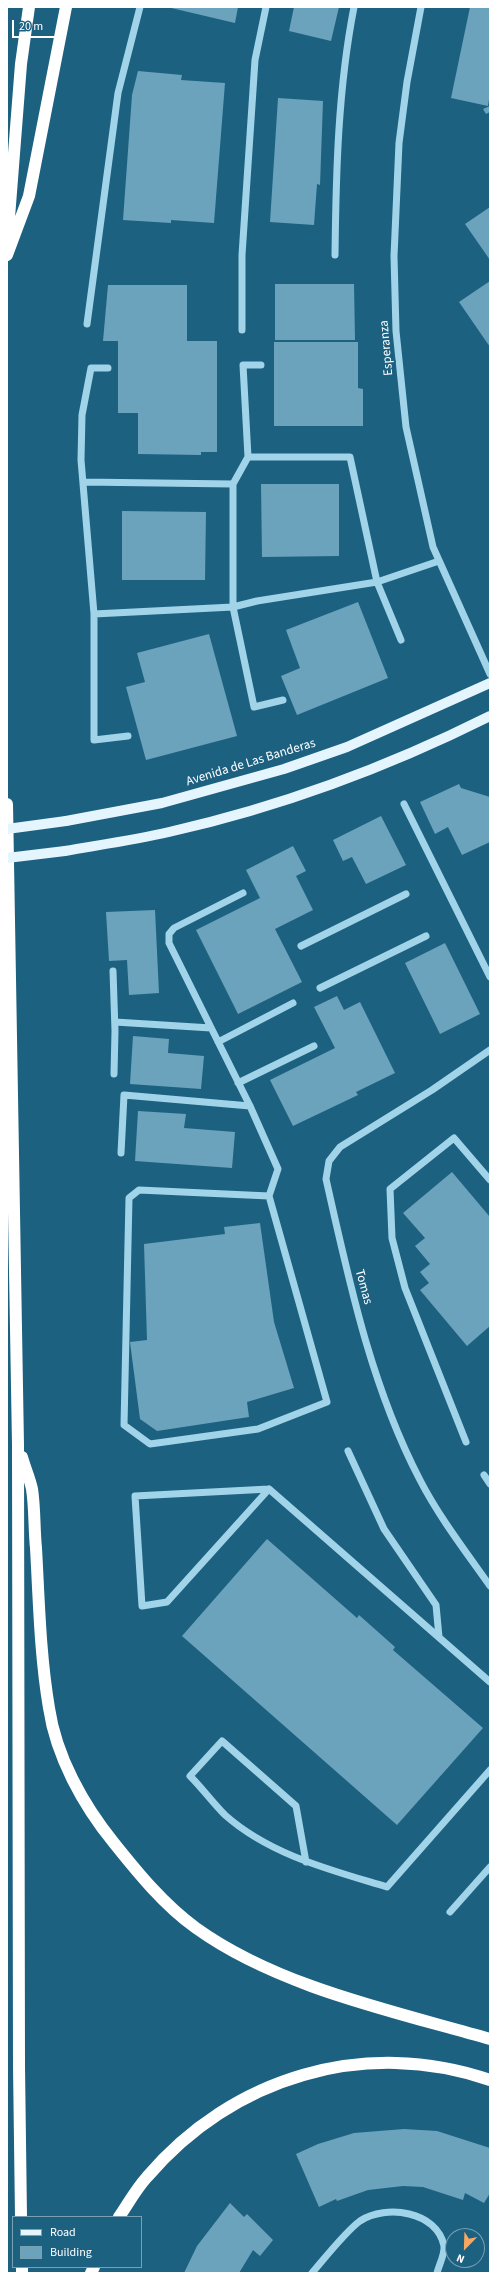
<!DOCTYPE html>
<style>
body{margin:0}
#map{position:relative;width:497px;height:2280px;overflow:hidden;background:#1d6181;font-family:"Source Sans 3",sans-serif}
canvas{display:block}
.frame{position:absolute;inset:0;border:8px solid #fff;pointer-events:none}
.legend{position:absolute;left:12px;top:2216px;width:130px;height:52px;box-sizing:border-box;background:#1d6181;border:1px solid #77a0b3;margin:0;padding:5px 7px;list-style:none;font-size:12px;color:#fff}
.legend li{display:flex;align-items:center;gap:8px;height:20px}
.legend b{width:20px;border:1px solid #77a0b3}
.north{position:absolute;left:445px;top:2228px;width:40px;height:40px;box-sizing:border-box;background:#1d6181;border:1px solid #77a0b3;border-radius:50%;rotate:203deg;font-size:11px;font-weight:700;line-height:16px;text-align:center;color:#fff}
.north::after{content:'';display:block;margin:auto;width:14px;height:18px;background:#f9a760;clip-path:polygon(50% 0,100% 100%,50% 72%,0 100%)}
.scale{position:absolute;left:12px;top:20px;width:51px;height:18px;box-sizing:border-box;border:2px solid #fff;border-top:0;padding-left:5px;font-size:12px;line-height:14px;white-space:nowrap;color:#fff;-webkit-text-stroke:3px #1d6181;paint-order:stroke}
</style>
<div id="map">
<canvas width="497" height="2280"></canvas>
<div class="frame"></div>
<ul class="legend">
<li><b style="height:5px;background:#e5f5fe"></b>Road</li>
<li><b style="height:11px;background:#6ba3bc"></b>Building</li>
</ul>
<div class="north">N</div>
<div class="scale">20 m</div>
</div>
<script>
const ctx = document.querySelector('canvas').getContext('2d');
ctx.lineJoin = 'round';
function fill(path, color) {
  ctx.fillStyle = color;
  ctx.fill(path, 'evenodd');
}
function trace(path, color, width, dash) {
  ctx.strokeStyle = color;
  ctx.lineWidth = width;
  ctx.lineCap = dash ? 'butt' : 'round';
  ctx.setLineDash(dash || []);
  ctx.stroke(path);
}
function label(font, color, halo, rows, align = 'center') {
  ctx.font = font + ' "Source Sans 3",sans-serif';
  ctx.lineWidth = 4;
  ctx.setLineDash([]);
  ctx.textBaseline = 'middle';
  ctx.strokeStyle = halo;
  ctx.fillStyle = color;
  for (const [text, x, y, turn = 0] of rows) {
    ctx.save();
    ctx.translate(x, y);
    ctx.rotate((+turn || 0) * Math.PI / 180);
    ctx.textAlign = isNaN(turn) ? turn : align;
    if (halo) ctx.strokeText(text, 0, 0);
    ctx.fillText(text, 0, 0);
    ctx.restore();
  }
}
const building = new Path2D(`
 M167,7h71l-3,16z
 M294,7h45l-8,34 -42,-10z
 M470,7h20v86l-2,13 -37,-8z
 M138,71l44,4 -1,5 44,3 -11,140 -43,-3v3l-48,-3 9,-125z
 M278,98l45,3 -3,84 -3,-1 -3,41 -44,-3z
 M490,106v6l-4,2 -3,-5z
 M490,207v53l-25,-36z
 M490,281v66l-31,-45z
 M275,284h79l1,56h-80z
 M108,285h79v56h30v111h-16v3l-63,-1v-41h-20v-72h-15z
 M274,342h84v46l5,1v37h-89z
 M261,484h78v72l-77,1z
 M122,511l84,1 -1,68h-83z
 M358,602l30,76 -91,37 -16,-39 19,-8 -14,-38z
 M209,634l28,102 -91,24 -20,-73 19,-5 -8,-29z
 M459,784l2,4 29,9v45l-28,13 -14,-28 -13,7 -15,-32z
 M381,816l25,49 -40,19 -14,-27 -9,4 -10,-21z
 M293,846l13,25 -10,5 17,34 -38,19 27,53 -64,32 -42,-84 64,-32 -14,-28z
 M155,910l4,83 -30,2 -2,-35 -18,1 -3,-49z
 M445,943l35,71 -40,20 -35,-71z
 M337,996l7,14 16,-8 35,71 -39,19 2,3 -65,31 -23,-46 65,-32 -21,-41z
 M133,1036l36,3 -1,14 36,3 -3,33 -71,-5z
 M138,1111l48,3 -2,14 51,4 -3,36 -97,-7z
 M452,1172l38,45v109l-23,20 -47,-56 9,-7 -9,-11 10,-8 -15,-18 10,-8 -22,-25z
 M260,1223l14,99 20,66 -47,14 2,15 -92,14 -17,-12 -10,-77 17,-2 -3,-96 81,-10 -1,-7z
 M267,1539l90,79 2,-3 36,32 -2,3 90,78 -86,97 -215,-189z
 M404,2129l33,2 53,17v45l-6,10 -19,-10 -2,7 -40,-13 -20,-1 -35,4 -31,11 -1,-2 -17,8 -23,-53 22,-10 36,-11z
 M230,2203l14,14 3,-3 26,26 -13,16 -7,-6 -14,23h-55l13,-27z`);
const minor = new Path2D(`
 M421,7l-14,75 -8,61 -5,113 2,75 10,96 27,120 57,127
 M335,255c1,-83 3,-166 19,-248
 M87,324l31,-231 22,-86
 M242,330v-75l13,-195 11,-53
 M261,365h-18l5,92 -15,27v123l21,100 29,-7
 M108,368h-17l-9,47 -1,45 13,154v126l34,-4
 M248,457h102l27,125 24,58
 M83,482l150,2
 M94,614l139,-7 24,-6 120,-19 62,-21
 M404,804l86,173
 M243,893l-69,35 -5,6v9l81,163 28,63 -9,27
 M301,946l105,-52
 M113,971l2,60 -1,43
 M320,988l106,-52
 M115,1022l96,6
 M218,1042l75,-39
 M490,1050l-58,40 -92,57 -11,14 -3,18c23,102 45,207 94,301 19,37 46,72 70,106
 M238,1083l76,-37
 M121,1153l3,-58 126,11
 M139,1190l130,6 58,206 -69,27 -108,15 -26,-19 5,-227z
 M466,1442l-61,-154 -13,-50 -2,-49 64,-51 36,42
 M348,1451l36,78 52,76 3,32
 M484,1475l6,9
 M269,1489l-102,113 -25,4 -7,-110 134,-7 221,193
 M306,1862l-10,-56 -74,-65 -32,35c12,12 23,27 35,39 45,40 106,55 162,72l103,-117
 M450,1912l40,-45
 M312,2273c12,-14 34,-42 48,-52 26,-17 77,-10 84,25 1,8 -5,19 -7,27`);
const major = new Path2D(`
 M66,821l96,-18 122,-34 63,-22 143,-64
 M65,851c34,-6 69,-11 104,-19 111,-25 219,-65 321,-116`);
const highway = new Path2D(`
 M7,243l14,-179 8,-57
 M7,255l22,-59 37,-189
 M7,804l11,641 1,621 2,151
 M22,1457c3,11 8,22 10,32 3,19 2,40 4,59 3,53 4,107 13,160 7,48 34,97 65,135 24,30 50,62 82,85 82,59 197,83 294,111
 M119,2217c9,-13 17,-28 28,-40 85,-100 218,-140 343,-97
 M22,2267v6
 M91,2273l3,-6`);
const majorBridge = new Path2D(`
 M7,829l59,-8
 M7,858l58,-7`);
const streetNames = [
 ["Esperanza",387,348,-95],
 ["Avenida de Las Banderas",251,763,-17],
 ["Tomas",363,1287,75]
];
fill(building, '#6ba3bc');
trace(minor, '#a2d4e9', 7);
trace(major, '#e5f5fe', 10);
trace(highway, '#fff', 12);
trace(majorBridge, '#e5f5fe', 10);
label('13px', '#fff', '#1d6181', streetNames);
</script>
